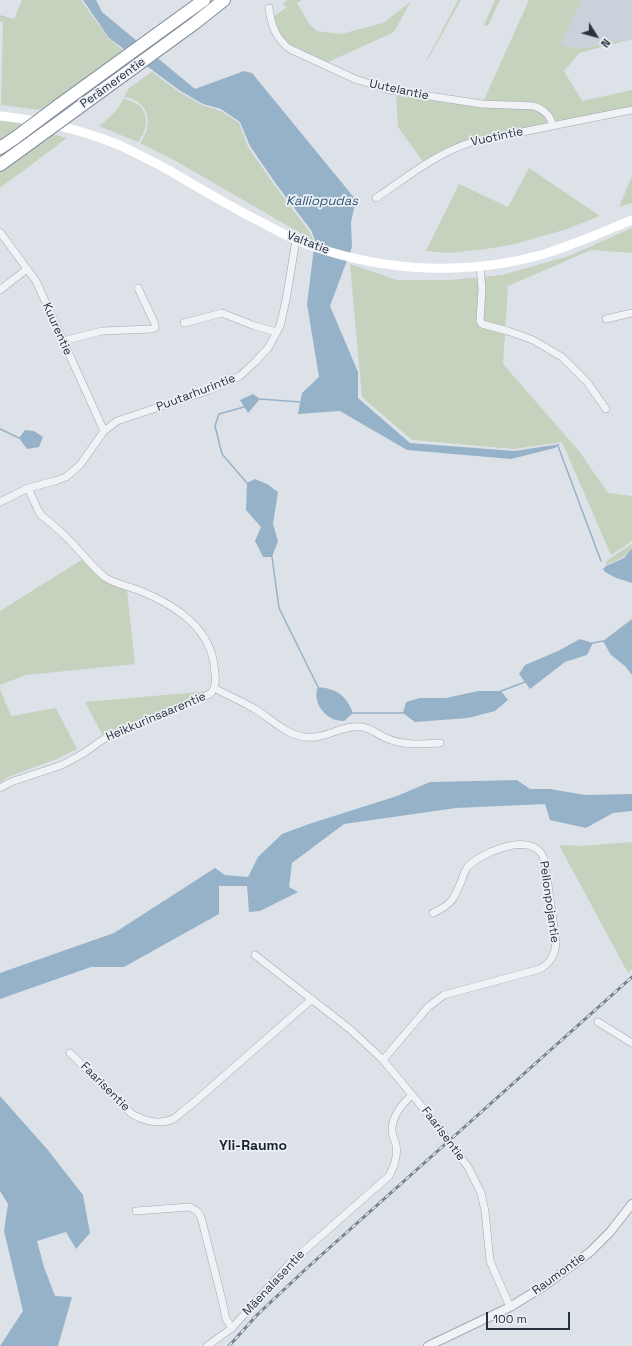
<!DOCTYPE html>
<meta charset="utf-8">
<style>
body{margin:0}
#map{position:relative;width:632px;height:1346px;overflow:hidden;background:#dde2e8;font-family:"Space Grotesk",sans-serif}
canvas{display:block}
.north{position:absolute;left:576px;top:16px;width:40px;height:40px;-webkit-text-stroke:3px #edf1f5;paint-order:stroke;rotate:127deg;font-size:11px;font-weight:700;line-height:16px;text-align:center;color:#26303f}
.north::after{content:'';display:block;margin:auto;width:14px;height:18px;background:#26303f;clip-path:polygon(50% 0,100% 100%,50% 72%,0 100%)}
.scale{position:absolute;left:486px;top:1312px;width:84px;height:18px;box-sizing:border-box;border:2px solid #26303f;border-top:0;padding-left:5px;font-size:12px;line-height:14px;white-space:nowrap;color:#26303f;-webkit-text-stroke:3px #edf1f5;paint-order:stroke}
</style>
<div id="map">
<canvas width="632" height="1346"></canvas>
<div class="north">N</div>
<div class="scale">100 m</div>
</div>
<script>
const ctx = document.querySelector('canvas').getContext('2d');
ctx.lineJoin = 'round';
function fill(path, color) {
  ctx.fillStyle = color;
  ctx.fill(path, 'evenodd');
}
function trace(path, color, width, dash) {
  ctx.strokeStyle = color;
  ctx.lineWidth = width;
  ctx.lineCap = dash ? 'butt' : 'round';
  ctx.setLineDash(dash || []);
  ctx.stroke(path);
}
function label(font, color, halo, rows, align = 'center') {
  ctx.font = font + ' "Space Grotesk",sans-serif';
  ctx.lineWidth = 3.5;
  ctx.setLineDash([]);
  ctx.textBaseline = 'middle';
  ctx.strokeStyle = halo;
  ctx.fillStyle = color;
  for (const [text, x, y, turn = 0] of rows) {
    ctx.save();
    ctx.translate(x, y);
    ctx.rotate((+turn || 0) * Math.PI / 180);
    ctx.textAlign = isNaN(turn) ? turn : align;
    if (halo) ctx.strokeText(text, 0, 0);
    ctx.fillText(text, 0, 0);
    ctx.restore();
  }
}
const built = new Path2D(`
 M582,0h50v38l-53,11 -19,-5z`);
const green = new Path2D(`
 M22,0h59l28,39 15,12 -83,59 -40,-5 2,-83 -3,-1v-6l14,4z
 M288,0h14l-5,3 13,22 7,6 24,3 42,-11 26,-20h1l-16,29 -68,31c-11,-5 -31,-12 -40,-21 -7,-7 -10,-17 -13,-25l14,-10 -5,-3z
 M458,0h3l-34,61h-1z
 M495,0h5l-12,26 -4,-1z
 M529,0h53l-21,44 18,5 53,-11v1l-53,14 -15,18 18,30 50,-11v17l-76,16c-10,-29 -49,-21 -73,-21z
 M152,72l27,20 23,13 19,6 18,12 9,24 27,39 34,45 5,10 -140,-81 -34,-17c14,-19 10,-42 -16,-46l5,-9z
 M396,96l86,11h46l14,5 9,12 -81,16 -15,5 -31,18 -26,-36z
 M123,99c25,3 29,26 15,43l-39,-16c10,-8 19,-15 24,-27z
 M0,120l25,4 -25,17z
 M52,134l15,4 -67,50v-16z
 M529,168l71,48 -33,13 -52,15 -29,5 -38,4 -22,-2 33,-67 49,23z
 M632,176v27l-13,4z
 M632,228v25l-41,-3 -83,36 -5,78 76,87 29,42 24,3v45l-21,14 -49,-113 -48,7 -102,-9 -50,-43 -12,-133 47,16h53l52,-5 67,-19z
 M632,544c-1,13 -16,16 -26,21l-1,-2 8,-7z
 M83,559l44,31 8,74 -109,11 -26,10v-74z
 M0,689l11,27 45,-8 21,41 -18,9 -51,19 -8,6z
 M210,691l-108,43 -17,-32z
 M632,842v127l-4,4 -69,-128 23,1z`);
const water = new Path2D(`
 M83,0h13l6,12 93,77 49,-18 8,2 104,127 -5,22 1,25 -22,59 28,66v26l52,45 105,8 45,-7 -5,4 -44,11 -104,-9 -67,-39 -42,3 4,-21 17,-16 -12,-73 8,-64 -4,-10 -35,-46 -26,-38 -10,-24 -19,-13 -18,-5 -24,-14 -70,-52z
 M253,394l7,5 -12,14 -8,-13z
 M25,430l9,1 9,6 -4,10 -12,2 -8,-11z
 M255,479l12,5 11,8 -5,32 5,17 -6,16h-9l-8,-16 6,-14 -15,-17 1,-27z
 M632,548v35l-16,-5 -11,-6 -2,-3 3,-3 18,-8z
 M632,619v56l-7,-9 -14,-11 -8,-14z
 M580,639l13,4 -6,12 -22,7 -35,27 -11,-15 6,-9 33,-14z
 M318,687c19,2 28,8 35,26l-9,8c-4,0 -10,-1 -13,-3 -11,-6 -18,-20 -13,-31z
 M478,691h23l7,9 -13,11 -27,7 -53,4 -12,-9 3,-11 14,-4h26z
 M517,780l13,9h20l35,6 47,-1v17l-19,2 -27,15 -36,-8 -5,-16 -89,4 -112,16 -52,39 -3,24 9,5 -38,19 -11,1 -2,-26h-28v28l-95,53h-33l-91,32v-26l114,-40 101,-65 10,7 23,2 10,-20 24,-23 27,-10 88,-28 33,-14z
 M0,1096l47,53 36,46 7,38 -14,16 -10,-17 -29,9 7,26 11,29 17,1 -14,49h-58l23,-35 -19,-80 4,-27 -8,-13z`);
const stream = new Path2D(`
 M260,399l40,3
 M244,407l-25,7 -4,12 7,28 25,29
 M0,429l19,9
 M558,446l43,115
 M272,557l7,51 39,79
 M593,643l10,-2
 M501,691l24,-9
 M353,713h50`);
const minor = new Path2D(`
 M269,8c2,17 7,31 21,41l65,30 35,11 92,14 52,2c9,3 18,10 18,20
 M376,198c30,-20 60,-45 96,-56l160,-32
 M0,232l36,49 68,150
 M480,266l2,23 -2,32 2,3 26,7 25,9 29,17 25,25 19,27
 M0,290l27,-21
 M606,319l26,-6
 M184,323l38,-10 33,13 22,6
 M63,341l39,-10 50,-2 3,-1v-4l-17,-36
 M28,488l27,-7 11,-4 14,-12 24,-34 13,-10 93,-31 30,-14 15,-14 13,-14 12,-22 6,-26 10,-60
 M0,502l28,-14 10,22 3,5c10,8 20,16 29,26 12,12 23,27 36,37 10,6 21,8 32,12 33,13 71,35 76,75 1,10 4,21 -4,29l-105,44 -21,15 -22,12 -51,17 -11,6
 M214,688c15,8 30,14 44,23 14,9 29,24 47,26 20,3 37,-13 57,-10 9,1 16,8 24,11 18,8 35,6 54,5
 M255,955l96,75 32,30 50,60 35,47 13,26 4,18 5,50 20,46
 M598,1022l34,21
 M70,1053l62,61c12,7 28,11 41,5 6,-4 12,-10 18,-14l121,-106
 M383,1060l45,-53 16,-12 96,-26c11,-7 15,-14 16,-27l-11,-79c-1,-5 -3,-10 -7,-13 -17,-14 -58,3 -71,18 -3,4 -4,9 -6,14 -7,17 -10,23 -28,31
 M136,1211l53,-4c6,2 9,4 12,10l21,83 4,19 6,9 58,-65 99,-87c5,-9 9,-20 7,-31 -1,-4 -4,-10 -4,-15 0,-14 10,-26 20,-35
 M207,1346l25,-18`);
const tertiary = new Path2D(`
 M428,1346l82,-39 34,-21 46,-34 20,-20 22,-28`);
const secondary = new Path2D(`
 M0,116c39,4 78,13 114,27 17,7 33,16 49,24 33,19 66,39 100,56 16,9 32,17 49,23 74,26 156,30 232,8 30,-9 59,-22 88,-34`);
const motorway = new Path2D(`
 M59,105l145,-105
 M77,109l118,-86 29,-23
 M0,148l15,-10
 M0,165l33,-24`);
const rail = new Path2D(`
 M229,1346l28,-31 51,-48 324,-290`);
const motorwayBridge = new Path2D(`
 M15,138l44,-33
 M33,141l44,-32`);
const streetNames = [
 ["Perämerentie",113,83,-36],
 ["Uutelantie",399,90,12],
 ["Vuotintie",497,137,-12],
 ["Valtatie",308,243,21],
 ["Kuurentie",57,329,66],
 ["Puutarhurintie",196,393,-21],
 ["Heikkurinsaarentie",156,717,-23],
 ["Pellonpojantie",549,902,82],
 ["Faarisentie",105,1087,45],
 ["Faarisentie",443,1134,53],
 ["Raumontie",559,1274,-36],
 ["Mäenalasentie",274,1283,-47]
];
const waterNames = [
 ["Kalliopudas",322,201]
];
const quarterNames = [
 ["Yli-Raumo",253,1146]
];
fill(built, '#cbd1da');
fill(green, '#c4d2be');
fill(water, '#96b2c9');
trace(stream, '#96b2c9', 1.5);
trace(minor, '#a2a9b2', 8);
trace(tertiary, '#a2a9b2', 10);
trace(motorway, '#84909f', 14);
trace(minor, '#f0f2f6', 7);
trace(tertiary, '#f0f2f6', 8);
trace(secondary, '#fff', 9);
trace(motorway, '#fff', 12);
trace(rail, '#768292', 3);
trace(rail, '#edf1f5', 1.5, [4.5]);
trace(motorwayBridge, '#84909f', 14, []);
trace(motorwayBridge, '#fff', 12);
label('12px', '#26303f', '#edf1f5', streetNames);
label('italic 13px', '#2f5274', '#edf1f5', waterNames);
label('bold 14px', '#19222f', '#edf1f5', quarterNames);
</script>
